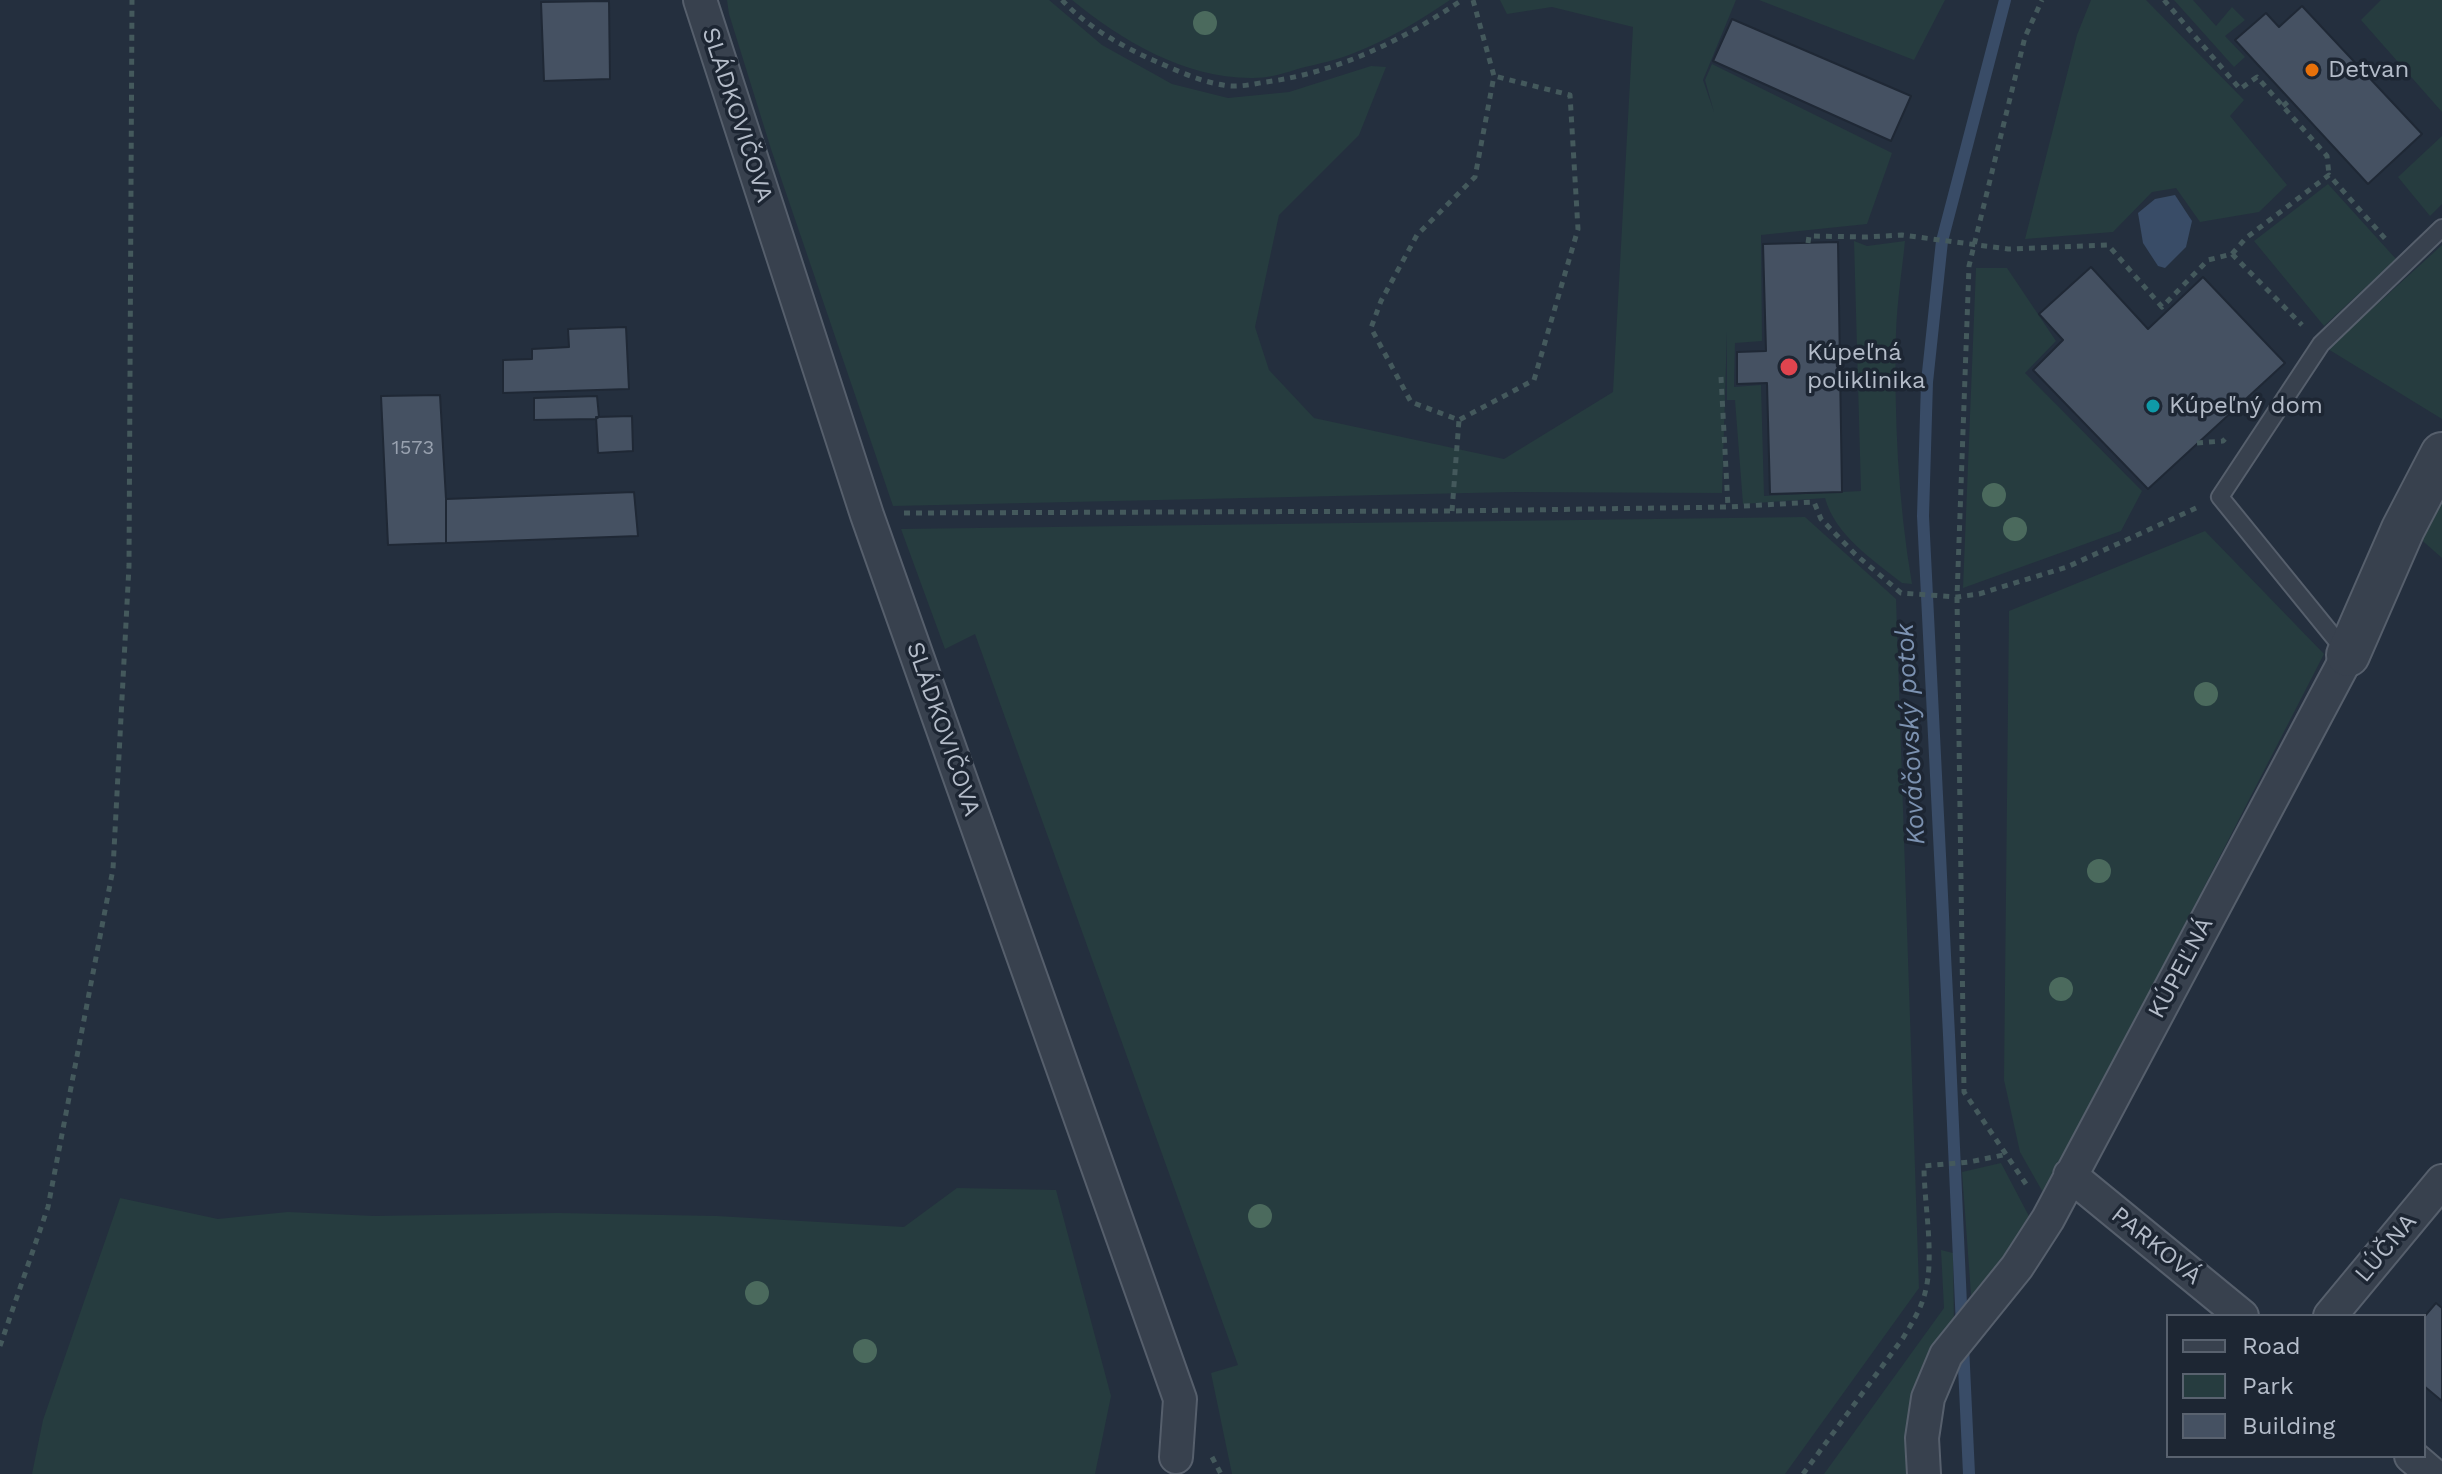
<!DOCTYPE html>
<meta charset="utf-8">
<style>
body{margin:0}
#map{position:relative;width:2442px;height:1474px;overflow:hidden;background:#242f3e;font-family:"Work Sans",sans-serif}
canvas{display:block}
.legend{position:absolute;left:2166px;top:1314px;width:260px;height:144px;box-sizing:border-box;background:#1d2633;border:2px solid #59626f;margin:0;padding:10px 14px;list-style:none;font-size:24px;color:#b4bcc9}
.legend li{display:flex;align-items:center;gap:16px;height:40px}
.legend b{width:40px;border:2px solid #59626f}
</style>
<div id="map">
<canvas width="2442" height="1474"></canvas>
<ul class="legend">
<li><b style="height:10px;background:#38414e"></b>Road</li>
<li><b style="height:22px;background:#263c3f"></b>Park</li>
<li><b style="height:22px;background:#455162"></b>Building</li>
</ul>
</div>
<script>
const ctx = document.querySelector('canvas').getContext('2d');
ctx.lineJoin = 'round';
function fill(path, color) {
  ctx.fillStyle = color;
  ctx.fill(path, 'evenodd');
}
function trace(path, color, width, dash) {
  ctx.strokeStyle = color;
  ctx.lineWidth = width;
  ctx.lineCap = dash ? 'butt' : 'round';
  ctx.setLineDash(dash || []);
  ctx.stroke(path);
}
function label(font, color, halo, rows, align = 'center') {
  ctx.font = font + ' "Work Sans",sans-serif';
  ctx.lineWidth = 7;
  ctx.setLineDash([]);
  ctx.textBaseline = 'middle';
  ctx.strokeStyle = halo;
  ctx.fillStyle = color;
  for (const [text, x, y, turn = 0] of rows) {
    ctx.save();
    ctx.translate(x, y);
    ctx.rotate((+turn || 0) * Math.PI / 180);
    ctx.textAlign = isNaN(turn) ? turn : align;
    if (halo) ctx.strokeText(text, 0, 0);
    ctx.fillText(text, 0, 0);
    ctx.restore();
  }
}
const green = new Path2D(`
 M727,0h322l53,45 70,39 56,14 61,-6 82,-26 15,1 -27,68 -80,80 -24,112 14,43 45,48 190,41 109,-67 20,-365 -81,-20 -45,7 -7,-14h236l-33,80 11,32 -9,-32 7,-16 180,89 -25,71 -106,11 1,106 -27,2 -1,44 27,-2 3,111 97,-5 -7,-250 13,5 38,-5c-3,30 -8,61 -9,92 -2,83 2,169 16,251l-10,-1c-29,-23 -67,-48 -77,-85l-82,6 -8,-104h-8v-69l-5,162 -209,-1 -620,14 -122,-357 -42,-135z
 M1072,0h378c-30,20 -62,40 -96,53 -17,7 -36,11 -53,15 -15,5 -32,10 -48,10 -67,1 -131,-37 -181,-78z
 M1759,0h186l-31,60z
 M2091,0h55l98,100 -14,16 57,69 -28,27 -59,10 -24,-34 -24,4 -39,40 -88,7 52,-204z
 M2174,0h19l23,26 16,-19 13,13 -20,16 20,21 -11,10z
 M2381,0h61v112l-81,-92z
 M2442,136v68l-12,12 -32,-39z
 M2328,184l68,75 -72,67 -70,-85z
 M2442,245v174l-114,-70z
 M1976,268h31l49,73 -31,32 117,118 -21,40 -158,57z
 M2442,496v62l-34,-30z
 M1805,517l91,82 23,689 -134,186h-553l-21,-101 27,-8 -263,-731 -30,15 -44,-120z
 M2205,531l119,123 -279,542 -25,-44 -16,-72 5,-469z
 M2001,1163l31,59 -60,86 -10,-136z
 M957,1188l99,2 55,206 -16,78h-1063l11,-54 77,-222 98,21 70,-7 86,4 183,-3 160,3 187,11z
 M1941,1250l12,3 1,76 -44,145h-86l120,-166z`);
const water = new Path2D(`
 M2175,195l17,26 -6,26 -21,21 -7,-2 -15,-23 -5,-30 17,-14z`);
const stream = new Path2D(`
 M1962,1327l-13,-292 -26,-519 4,-134 15,-141 63,-241
 M1963,1345l6,129`);
const building = new Path2D(`
 M609,1l1,78 -66,2 -3,-79z
 M2302,6l120,128 -54,50 -133,-144 31,-27 13,14z
 M1732,19l179,77 -20,45 -178,-80z
 M1838,242l4,250 -72,2 -3,-111 -30,1v-32l29,-1 -3,-107z
 M2091,267l57,62 55,-52 82,86 -137,126 -115,-119 30,-30 -24,-26z
 M626,327l3,62 -126,4v-33l29,-1v-10l37,-2 -1,-18z
 M440,395l6,104v44l-58,2 -7,-149z
 M597,396l2,21 -3,2 -62,1v-22z
 M632,416l1,35 -35,2 -2,-36z
 M634,492l4,44 -192,7v-44z
 M2436,1303l6,5v93l-18,-15v-69z`);
const path = new Path2D(`
 M1062,0c23,25 56,44 86,58 24,10 49,23 75,27 14,3 30,-1 43,-3 73,-10 135,-41 196,-82
 M1473,0l21,76 -19,101 -58,58 -36,66 -10,27 40,74 48,18 75,-40 44,-151 -8,-134 -76,-19
 M2164,0l76,89 17,-12 70,79 2,19
 M2283,106l7,-6
 M1808,243l1,-7 58,1 35,-2 106,14 100,-4 54,62 46,-47 24,-6 70,71
 M2232,254l14,-16 83,-63 59,67
 M1721,377l7,130
 M2197,443l26,-2 2,-2
 M1452,511l7,-91
 M904,513l548,-2 276,-4 86,-5 7,17 34,35 46,39 56,4 22,-3 88,-27 129,-59
 M2026,1184l-62,-92 -7,-495 12,-331 56,-229 17,-37
 M0,1346l48,-139 65,-338 16,-303 3,-566
 M1212,1457l9,17
 M1803,1474l100,-136c9,-15 18,-29 22,-45 10,-37 -1,-88 -1,-127l45,-4 39,-8`);
const service = new Path2D(`
 M2346,652l-126,-155 101,-153 121,-116`);
const minor = new Path2D(`
 M700,0l167,515 313,884 -4,58
 M2070,1175l172,141
 M2330,1316l112,-135
 M2411,1456l21,18
 M1924,1474l-2,-36 6,-40 18,-43 71,-88 31,-48 300,-564`);
const tertiary = new Path2D(`
 M2348,655l55,-126 39,-75`);
const trees = [
 [1205,23],
 [1994,495],
 [2015,529],
 [2206,694],
 [2099,871],
 [2061,989],
 [1260,1216],
 [757,1293],
 [865,1351]
];
const markers = [
 [2312,70,8,"#e8710a"],
 [1789,367,10,"#e0444e"],
 [2153,406,8,"#0f9aa8"]
];
const numberNames = [
 ["1573",413,448]
];
const poiNames = [
 ["Detvan",2328,70],
 ["Kúpeľná",1807,353],
 ["poliklinika",1807,381],
 ["Kúpeľný dom",2169,406]
];
const streetNames = [
 ["SLÁDKOVIČOVA",737,115,72],
 ["SLÁDKOVIČOVA",943,729,71],
 ["KÚPEĽNÁ",2181,968,-62],
 ["PARKOVÁ",2156,1246,39],
 ["LÚČNA",2386,1248,-50]
];
const waterNames = [
 ["Kováčovský potok",1911,734,-93]
];
fill(green, '#263c3f');
fill(water, '#394c67');
trace(stream, '#394c67', 12);
fill(building, '#455162');
trace(building, '#1f2835', 2);
trace(service, '#565f6c', 20);
trace(minor, '#565f6c', 36);
trace(tertiary, '#565f6c', 46);
trace(path, '#44595c', 5, [6, 6]);
trace(service, '#38414e', 16);
trace(minor, '#38414e', 32);
trace(tertiary, '#38414e', 42);
ctx.fillStyle = '#4b6a5d';
for (const [x, y] of trees) {
  ctx.beginPath();
  ctx.arc(x, y, 12, 0, 2 * Math.PI);
  ctx.fill();
}
for (const [x, y, r, color] of markers) {
  const dot = new Path2D();
  dot.arc(x, y, r, 0, 2 * Math.PI);
  ctx.fillStyle = color;
  ctx.fill(dot);
  trace(dot, '#1d2633', 3);
}
label('20px', '#98a1af', null, numberNames);
label('24px', '#b4bcc9', '#1d2633', poiNames, 'left');
label('24px', '#b4bcc9', '#1d2633', streetNames);
label('italic 26px', '#7c92b1', '#1d2633', waterNames);
</script>
